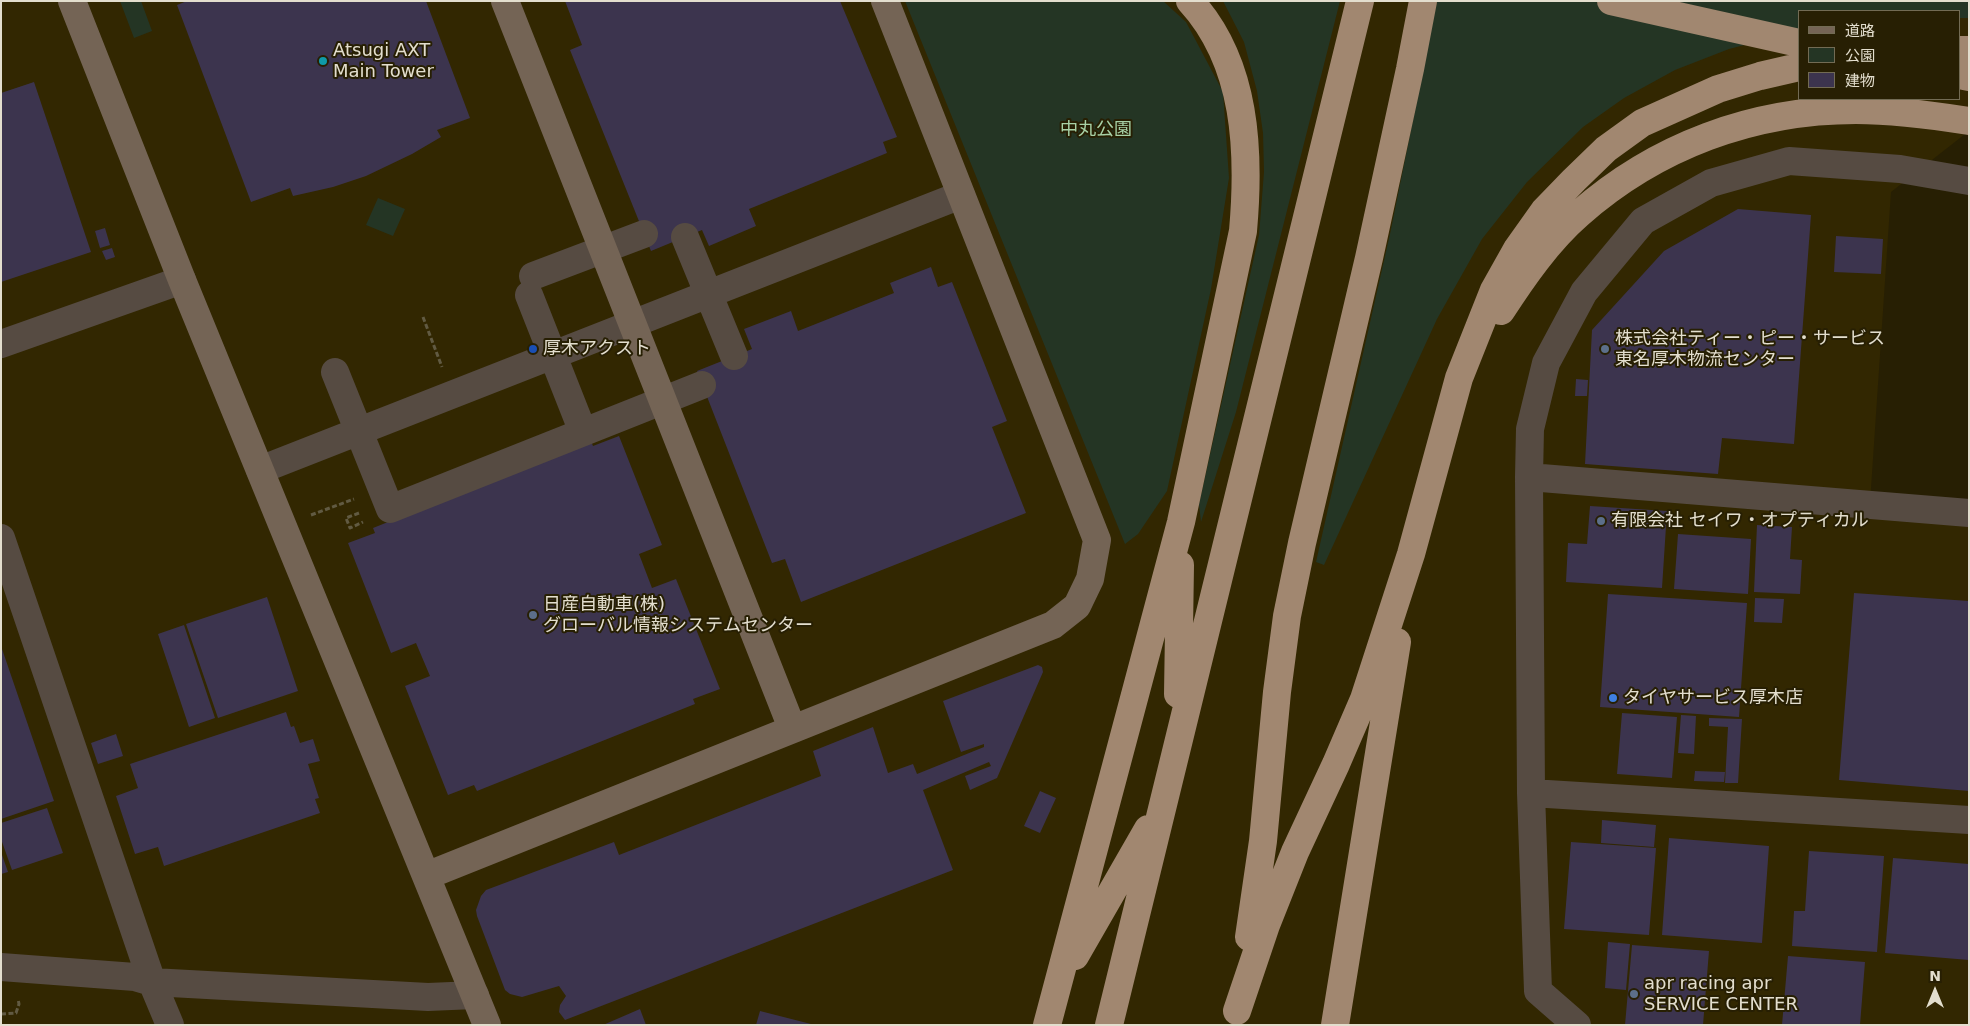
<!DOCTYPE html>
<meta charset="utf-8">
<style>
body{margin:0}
#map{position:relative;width:1970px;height:1026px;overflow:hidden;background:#271f03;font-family:"DejaVu Sans","Noto Sans JP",sans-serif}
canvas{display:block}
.frame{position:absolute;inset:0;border:2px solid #e3dece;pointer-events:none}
.legend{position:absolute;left:1798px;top:10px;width:162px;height:90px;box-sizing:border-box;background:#271f03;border:1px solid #726b54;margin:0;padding:6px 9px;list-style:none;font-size:15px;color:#e3dece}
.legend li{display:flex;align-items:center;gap:10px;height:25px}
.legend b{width:25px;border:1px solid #726b54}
.north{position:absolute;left:1910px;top:966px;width:50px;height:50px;-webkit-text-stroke:4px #271f03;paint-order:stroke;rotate:0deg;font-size:14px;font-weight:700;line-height:20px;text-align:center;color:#e3dece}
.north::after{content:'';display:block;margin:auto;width:18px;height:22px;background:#e3dece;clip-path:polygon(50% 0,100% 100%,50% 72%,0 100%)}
</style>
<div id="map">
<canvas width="1970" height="1026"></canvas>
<div class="frame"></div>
<ul class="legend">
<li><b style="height:6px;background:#746455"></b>道路</li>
<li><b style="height:14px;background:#243524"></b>公園</li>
<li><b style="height:14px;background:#3c344e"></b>建物</li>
</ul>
<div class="north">N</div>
</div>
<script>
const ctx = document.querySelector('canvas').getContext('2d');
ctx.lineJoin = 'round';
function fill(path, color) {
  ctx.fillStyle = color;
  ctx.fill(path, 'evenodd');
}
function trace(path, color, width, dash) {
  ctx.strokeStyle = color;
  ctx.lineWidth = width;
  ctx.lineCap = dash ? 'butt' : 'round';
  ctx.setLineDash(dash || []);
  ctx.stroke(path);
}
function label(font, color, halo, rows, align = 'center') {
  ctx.font = font + ' "DejaVu Sans","Noto Sans JP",sans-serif';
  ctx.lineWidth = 4;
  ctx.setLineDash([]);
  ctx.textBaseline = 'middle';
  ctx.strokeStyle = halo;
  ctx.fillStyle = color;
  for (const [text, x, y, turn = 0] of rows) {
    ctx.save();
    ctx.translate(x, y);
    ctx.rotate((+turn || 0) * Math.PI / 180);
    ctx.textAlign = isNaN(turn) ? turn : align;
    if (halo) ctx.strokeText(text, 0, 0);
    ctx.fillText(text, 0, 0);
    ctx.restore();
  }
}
const built = new Path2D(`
 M1,1h1968v130l-78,61 -22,326 100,7v500h-1968zM1799,11h160v88h-160z`);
const green = new Path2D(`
 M120,1h21l11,30 -18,7z
 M905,1h258l23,21 37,70 6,86 -18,111 -44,202 -29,43 -13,10z
 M1223,1h117l-104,411 -35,110 -2,-18 60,-269 5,-63 -1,-39 -6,-42 -13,-49z
 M1437,1h532v17h-10v-7h-160v20l-70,18 -54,21 -51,28 -41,29 -56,55 -45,57 -45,80 -113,246 -8,-3 74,-328z
 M378,198l27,11 -12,27 -27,-11z`);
const building = new Path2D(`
 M187,1h239l44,117 -33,12 4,7 -29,17 -46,22 -33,11 -40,9 -3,-8 -39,14 -74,-197z
 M565,1h275l57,136 -14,5 4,11 -138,56 7,17 -47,20 -7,-16 -51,21 -81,-201 12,-5z
 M34,82l57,170 -90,30v-189z
 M1738,209l73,6 -17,229 -72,-6 -4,36 -133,-10 7,-134 72,-79z
 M105,228l5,17 -10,3 -5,-17z
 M1836,236l47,3 -2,35 -47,-2z
 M112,248l3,9 -9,3 -4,-9z
 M931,267l7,20 14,-5 55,139 -15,6 34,86 -225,89 -16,-43 -13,4 -75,-192 55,-22 -8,-20 47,-18 7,20 96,-38 -4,-10z
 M1576,379l12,1 -1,16h-12z
 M619,436l43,109 -23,9 13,34 24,-9 44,110 -27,10 2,5 -218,87 -3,-6 -26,10 -43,-109 25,-10 -14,-33 -25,10 -43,-110 27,-10 -2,-5 218,-87 2,5z
 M1590,506l77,5 -5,77 -96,-6 2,-39 19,1z
 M1757,525l35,2 -2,32 12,1 -2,34 -46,-2z
 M1678,534l73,5 -3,55 -74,-5z
 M1854,593l115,8v190l-130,-11z
 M1608,594l139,9 -8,114 -139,-10z
 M267,597l31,94 -80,27 -32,-94z
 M1755,598l29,1 -2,24 -28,-1z
 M184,625l31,93 -26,9 -31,-93z
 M1,646l53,155 -53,18z
 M1038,665l4,2 1,5 -46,106 -27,12 -5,-14 26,-10 -2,-4 -66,28 30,80 -388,150 -6,-8 1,-7 6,-9 -7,-10 -37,11 -12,-3 -5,-4 -28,-74 -1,-6 5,-14 5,-6 128,-48 5,13 202,-79 -8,-25 60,-24 15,46 25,-9 4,10 67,-27v-3l-23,8 -18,-51z
 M286,712l5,15 3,-1 6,17 13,-4 7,22 -12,3 11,34 -4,1 5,14 -156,53 -6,-19 -23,7 -19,-58 22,-8 -8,-24z
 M1622,713l55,4 -5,61 -55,-4z
 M1681,715l15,1 -2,38 -16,-1z
 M1709,718l33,1 -4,64h-13l3,-56 -19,-1z
 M116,734l7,22 -25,8 -7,-21z
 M1695,771l30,1 -1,10 -30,-1z
 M1040,791l16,7 -16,35 -16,-7z
 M47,808l16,45 -51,17 -11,-31v-16z
 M1602,820l54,5 -2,22 -53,-4z
 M1669,838l100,8 -7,97 -100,-8z
 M1571,842l85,6 -7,87 -85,-6z
 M1809,851l75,5 -7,96 -85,-6 2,-35h11z
 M1,852l7,20 -7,2z
 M1893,858l76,6v96l-84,-7z
 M1608,942l22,2 -4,46 -21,-2z
 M1632,945l77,6 -6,74h-78z
 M1788,956l77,6 -5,63h-78z
 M640,1009l6,16h-43z
 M760,1011l51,13 -1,1h-54z`);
const path = new Path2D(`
 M423,317l19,50
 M359,513l-13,5 4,10 13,-6
 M311,515l43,-16
 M1,1014l15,-1 3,-9 -1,-5`);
const street = new Path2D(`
 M685,237l49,119
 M533,276l111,-42
 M529,295l54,137
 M1,344l181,-64
 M335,372l55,137 312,-124
 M260,470l701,-275
 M1529,477l440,36
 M1,538l151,444 18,43
 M1531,793l438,27
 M1,967l134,10 17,5 276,15 47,-2
 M1577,1025l-39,-34 -7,-198 -2,-316 1,-48 16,-66 38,-71 59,-71 68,-38 78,-22 111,8 69,12`);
const secondary = new Path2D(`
 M72,1l110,279 305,745
 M505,1l287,727
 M426,876l627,-251 24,-19 13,-27 7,-39 -212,-539`);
const highway = new Path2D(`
 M1611,1l188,42
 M1959,50h10
 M1959,75l10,2
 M1501,311c22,-34 47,-70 78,-97 77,-68 174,-104 277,-104 38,0 75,5 113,11
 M1178,694l2,-129
 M1249,937l14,-96 14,-149 10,-76 15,-73 67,-285 41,-189 13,-68
 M1075,956l73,-127
 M1237,1011l29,-86 29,-73 41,-88 28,-65 47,-145 48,-176 35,-88 23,-41 27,-38 30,-31 32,-31 36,-26 76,-34 42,-13 39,-9
 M1047,1025l134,-503 62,-291c7,-79 4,-168 -53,-230
 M1109,1025l251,-1024
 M1335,1025l62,-383`);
const markers = [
 [323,61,5,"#0f9aa8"],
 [533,349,5,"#1a4fb4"],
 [1605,349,5,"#5c6f8a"],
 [1601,521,5,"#5c6f8a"],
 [533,615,5,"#5c6f8a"],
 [1613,698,5,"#3f7fe0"],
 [1634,994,5,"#5c6f8a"]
];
const poiNames = [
 ["Atsugi AXT",333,51],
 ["Main Tower",333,72],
 ["株式会社ティー・ピー・サービス",1615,339],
 ["東名厚木物流センター",1615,360],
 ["厚木アクスト",543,349],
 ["有限会社 セイワ・オプティカル",1611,521],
 ["日産自動車(株)",543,605],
 ["グローバル情報システムセンター",543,626],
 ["タイヤサービス厚木店",1623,698],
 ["apr racing apr",1644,984],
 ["SERVICE CENTER",1644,1005]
];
const parkNames = [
 ["中丸公園",1096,130]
];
fill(built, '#322701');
fill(green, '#243524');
fill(building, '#3c344e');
trace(path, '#615a42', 3, [5, 2.5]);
trace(street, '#564b42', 28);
trace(secondary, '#746455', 28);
trace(highway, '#a18770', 28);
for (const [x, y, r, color] of markers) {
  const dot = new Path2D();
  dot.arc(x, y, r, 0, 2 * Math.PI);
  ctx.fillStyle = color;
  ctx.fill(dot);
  trace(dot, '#271f03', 2);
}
label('18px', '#e3dece', '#271f03', poiNames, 'left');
label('18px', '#a7d1a6', '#271f03', parkNames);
</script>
